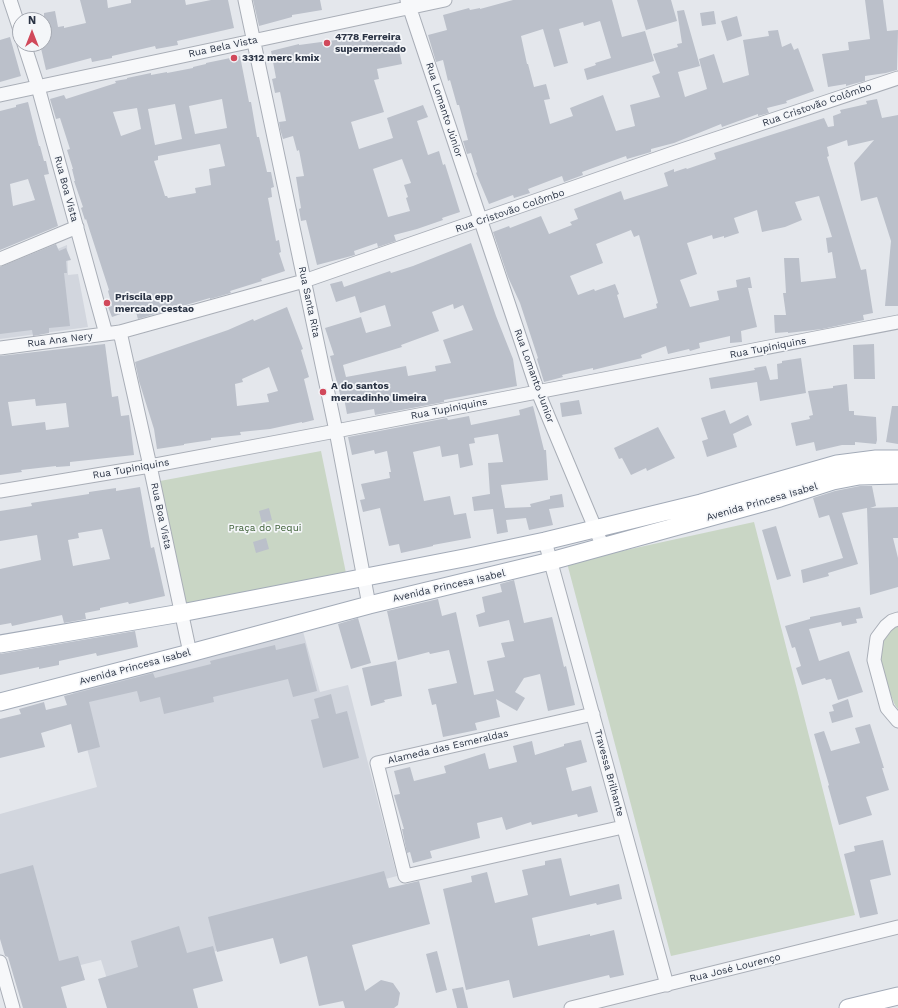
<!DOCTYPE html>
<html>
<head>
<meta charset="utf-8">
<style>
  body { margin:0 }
  #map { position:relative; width:898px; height:1008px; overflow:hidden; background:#e4e7ec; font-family:"Work Sans",sans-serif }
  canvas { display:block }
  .north { position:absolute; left:12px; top:12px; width:40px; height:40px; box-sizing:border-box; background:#f4f6f9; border:1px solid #a4a8b1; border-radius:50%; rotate:0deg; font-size:11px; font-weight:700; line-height:16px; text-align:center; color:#2b3445 }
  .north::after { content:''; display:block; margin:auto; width:14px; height:18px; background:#d1495b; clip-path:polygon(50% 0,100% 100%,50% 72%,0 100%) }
</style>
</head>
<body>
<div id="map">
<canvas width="898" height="1008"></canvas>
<div class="north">N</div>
</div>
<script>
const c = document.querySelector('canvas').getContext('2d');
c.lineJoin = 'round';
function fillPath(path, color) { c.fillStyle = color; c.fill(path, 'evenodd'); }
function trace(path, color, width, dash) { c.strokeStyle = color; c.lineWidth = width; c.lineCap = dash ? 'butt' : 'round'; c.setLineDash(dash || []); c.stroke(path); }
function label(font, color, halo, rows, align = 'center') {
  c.font = font + ' "Work Sans",sans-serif'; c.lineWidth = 3.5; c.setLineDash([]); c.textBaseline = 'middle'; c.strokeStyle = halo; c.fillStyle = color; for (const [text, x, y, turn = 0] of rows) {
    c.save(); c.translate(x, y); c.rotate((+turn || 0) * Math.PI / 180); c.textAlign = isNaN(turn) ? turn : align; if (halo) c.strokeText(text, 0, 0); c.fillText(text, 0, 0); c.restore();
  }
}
const built = new Path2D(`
  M67,245l1,30 10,-1 10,53 -88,12v-66z
  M302,628l18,64 28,-7 49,191 -181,47 7,26 -115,33 -7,-22 -77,19 -24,-92v-73l97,-27 -25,-97z`);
const green = new Path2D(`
  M321,451l26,127 -163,30 -24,-127z
  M754,522l101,393 -184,41 -104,-393z
  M898,626v83l-3,-4c-8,-22 -29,-69 3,-79z`);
const building = new Path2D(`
  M80,0h27l1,8 23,-5v-3h54l1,5 25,-5h17l6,28 -57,13 1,4 -22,4 -1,-3 -43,10v2l-20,4 -1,-4 -45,12 -6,-26h4v-31l11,-2 3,16 6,-1v2l22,-5z
  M253,0h67l2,10 -30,5v2l-33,9z
  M513,0h99l10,37 23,-6 9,30 -67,19 -3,-11 12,-4 -1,-2 16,-5 -11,-37 -16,5 -1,-4 -24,7 9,34 -14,4 -11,-38 -22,7 6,28h1l6,23 12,-3 4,15 -6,1 6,24 23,-8 -3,-8 33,-13 13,36 19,-5 -5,-21 30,-8 -8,-21 8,-3 -7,-19 25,-7 -1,-3 5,-1 -5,-32 7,-1 16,56 -22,6 7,25 22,-8 -8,-30 15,-5 9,29 26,-8 -6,-35 26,-4 -1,-5 10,-1 4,17 9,-4 3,7 4,-2 16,43 -28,10 1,2 -20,5 2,5 -11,3v-2l-36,13 -1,-3 -47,19 -23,6v3l-24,7 -1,-3 -14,5 -30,11 1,3 -19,7 -2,-6 -34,13 2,4 -16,5 -1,-3 -24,9 -13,-31 1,-1 -6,-19 -4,1 -4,-13 5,-1 -9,-35h-2l-7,-25 -2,1 -5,-21 -7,2 -8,-27 19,-5 -4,-15 26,-7 1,2 10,-2v1z
  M637,0h34l6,21 -31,9z
  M865,0h18l4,31 11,-1 -1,40 -11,3 -21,3v5l-12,3 -7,2v-2l-18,3 -6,-33 27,-4 -1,-8 22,-3z
  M714,11l2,13 -14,2 -2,-13z
  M737,16l5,20 -15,5 -6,-20z
  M351,34l2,6 17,-3 1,3 25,-5 6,29 -25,5 2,10 -5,1 10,32 -33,10 8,27 34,-11 -6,-20 36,-13 5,12 -11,4 11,34 11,-4 4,14 2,-1 15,48 -18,6 1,2 -26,9 -23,6 2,6 -18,6 -1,-4 -23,8 1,4 -38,10 -11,-45 -5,1 -2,-12 2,-1 -5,-31 8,-1 -5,-26 -2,1 -4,-15 -10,3 -3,-10 -1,-7 7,-1 -6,-29 -5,1 -3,-14 4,-1 -5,-27 28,-7v1l37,-5v-2zM402,159l9,24 -7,2 4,12 -2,1 4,13 -22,6 -15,-48z
  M10,37l11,39 -21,6v-42z
  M240,56l9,46h2l6,35h2l8,35h4l3,15 -3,1 1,9 -4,1 8,43 3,-1 2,12 -2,1 6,18 -24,8 1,2 -32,10 1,2 -21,6v-1l-72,21 -3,-10 -23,8 -4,-10 4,-1 -4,-15 1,-1 -23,-71 -1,1 -4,-12 2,-1 -9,-26h1l-3,-12h1l-6,-19 3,-1 -10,-31 -4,1 -6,-20 14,-4 2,4 50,-16 -1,-2 12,-2v-1l24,-5v2l16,-3v1l26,-5v-1l13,-3v-1zM222,99l5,29 -32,6 -6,-28zM175,104l7,35 -27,6 -7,-36zM137,108l4,21 -20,7 -8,-24zM220,144l5,22 -16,3 2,16 -16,3 1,5 -28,5 -1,-2h-2l-11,-35 4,-1v-4z
  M877,99l5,19 16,-3v191h-13l6,-65 -14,-44 -16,4 -7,-38 20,-23 -26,6 -1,-6 -20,7 2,9 -2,1 34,113 5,-1 7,44 -10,2 1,5 -42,9 -34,4v-1l-13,1 -1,-18h12l-3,-22h3l-2,-35h15l2,24 35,-4 -4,-26 -4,1 -2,-15 6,-1 -13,-41 -24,6 7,18 -17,7 -23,5 -5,-22 -23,8 5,15 -15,5v-2l-11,3 -1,-4 -25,8 10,31 -17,6 10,27 29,-7 -2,-9 20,-4 -1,-7 14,-3 2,11h-4l9,39 -16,4 1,11 -12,1v-7l-31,7 1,5 -10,3 -1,-2 -21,5 -2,-8 -25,9 1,3 -49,12v-2l-31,7 1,2 -19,5 -7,-23 1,-1 -18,-55 -12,-26 -15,-45 16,-6 1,2 31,-12 8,18 23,-9 -2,-3 8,-3 -4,-10 47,-18 3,9 44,-14 -4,-13 10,-4v3l12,-4 1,1 29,-10 -2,-6 110,-35 4,9 6,-1 -1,-10 8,-3 -1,-3 27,-6 -1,-3zM631,230l3,7 5,-2 19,68 -2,1 1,4 -33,10 -7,-23 2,-1 -4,-10 -20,7 -1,-2 -16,6 -8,-19 33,-13 -7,-19z
  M28,102l11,44h1l4,15h2l3,13 -5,1 14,51 -58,24v-139l16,-4v-2zM28,179l7,21 -22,6 -3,-22z
  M471,243l25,73 17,43 4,27 -73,14v2l-69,13 -1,-6 -27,5 -3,-16h-3l-11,-42 4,-1 -9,-27 36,-11 5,16 25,-7 -6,-21 -25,8 -5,-17 -19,6 -6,-18 12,-3 2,6 46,-16 1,2 22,-7zM453,304l1,5 9,-4 10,25 -30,10 8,23 -16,3 1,5 -28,5 -2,-10 -60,11 -3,-12 59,-18 -1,-2 38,-14 -7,-19z
  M56,244l3,7 7,-3 5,12 -5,1 1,12h-3l6,53 -21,2v5l-16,3 -1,-6 -32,4v-67z
  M287,307l16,42 -2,1 8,27 -5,2 10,41 -12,3v-1l-32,7 -30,3 1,3 -30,3v2l-27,4v1l-27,4 -3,-20 -15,-48 -4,-19 93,-32 25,-11 1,2zM269,367l9,24 -11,3 2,8 -32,4 -2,-22 8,-2 -1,-3z
  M105,344l7,53 6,-1 3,20 8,-1 5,40 -64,7v4l-14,1v-1l-35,4 1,2 -22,3v-119zM35,399l1,7 30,-3 3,24 -23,3 -1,-8 -33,4 -4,-24z
  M874,344l1,35h-21l-1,-34z
  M801,358l5,35 -46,8 -3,-19 -46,7 -2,-11 46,-8 -1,-2 12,-2 4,14 8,-1 -1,-15 5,-1v-2z
  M847,384l2,27h5v4l22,2 1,23 -1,4 -21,-2v3h-13l-26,6 -2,-9 -18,4 -5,-23 19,-4 -1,-3 4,-1 -5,-24 25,-3v-2z
  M579,400l3,14 -20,3 -2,-14z
  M533,406l11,44h2l2,30 -47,5 4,23 26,-1 -1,-3 20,-5v-3l12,-2 2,13 -15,2 4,16 -24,5 -3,-12 -20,2 2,12 -11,2 -4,-25 -19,2 -2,-14 18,-3 -2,-31 15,-1 -5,-28 -24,4 1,5 -6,1 4,21 -13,3 -2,-14 -16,3 -2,-11 -27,6 11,49 26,-5 4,19 12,-2 5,25 -38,7v1l-32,7 -2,-9 -10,2 -9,-38 -17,4 -3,-12 5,-1 -4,-15 29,-6 -1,-6h2l-4,-21 -12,3 -1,-4 -22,5 -4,-18 99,-19 1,2 21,-4 2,9 49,-10 -1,-5z
  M892,406h6v38l-12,-2z
  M725,410l5,14 18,-9 4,10 -19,9 4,13 -30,10 -5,-16 6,-2 -7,-21z
  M658,427l17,31 -28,13 -1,-3 -15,7 -9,-17 -3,1 -5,-11z
  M860,486h12l4,20 -6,2 28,-1v31h-5l5,20v29l-28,8 -3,-87 -25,5 16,51 -30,9 1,3 -26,7 -2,-13 42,-12 -14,-43 -10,3 -6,-20 22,-7z
  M140,487l11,61 3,-1 11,49 -36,8 -1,-2 -28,6v2l-15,3 1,6 -22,4 -2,-8 -50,11 -1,-3 -11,2v-56l41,-9 -4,-25 -37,6v-30l32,-5 -1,-3 58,-9v-2l27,-4v3zM102,529l8,30 -37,7 -5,-26 11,-2 -1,-5z
  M269,508l3,12 -10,3 -3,-12z
  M776,526l15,50 -14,4 -15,-50z
  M266,538l3,11 -13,4 -3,-11z
  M514,580l10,43 28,-6 12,50 2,-1 9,39 -27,6 -8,-37 -16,4 -9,14 10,6 -8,13 -21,-12 4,18 -25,6 2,7 -34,7 -7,-33 -4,1 -4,-16 29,-6 -8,-33 -19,4 -1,-2 -31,8 -11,-49 51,-12 4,17 14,-4 18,83 20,-4 -7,-30 18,-4 -4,-14 13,-2 -5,-21 -30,7 -3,-12 9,-3 -3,-15 20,-5 -2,-8z
  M860,607l3,11 -7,1 1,4 -15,3 -1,-4 -32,7 10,32 30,-10 14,41 -25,8 -7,-21 -5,1 -1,-2 -23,7 -6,-17 5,-2 -6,-19 -3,1 -7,-22 25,-7v-2z
  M358,618l13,45 -20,6 -13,-45z
  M135,631l3,16 -41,9 -1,-3 -37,8v4l-20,4v-2l-39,8v-21z
  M305,643l12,48 -24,6 -5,-18 -75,18 1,5 -50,12 -4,-17 -20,5 -3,-11 -48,11 11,45 -22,6 -7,-29 -30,9 4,14 -45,11v-39l21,-5 -2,-5 25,-7 2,8 21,-5 -3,-9 89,-23 2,5 56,-14 -1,-3 65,-16 1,5z
  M396,661l6,35 -18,4 1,2 -14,4 -9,-38z
  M331,694l5,20 11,-3 12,47 -36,10 -12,-48 8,-2 -5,-19z
  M848,699l5,18 -21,6 -3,-11 5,-1 -2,-6z
  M870,724l14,44h-2l7,22 -23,7 6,18 -33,10 -11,-39 1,-1 -15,-51 10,-3 7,20 29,-8 -5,-15z
  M581,740l6,22 -21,6 6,23 19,-5 7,26 -20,5 -1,-3 -45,11 -1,-3 -25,8 -4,-13 -25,6 3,15 -50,13 2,7 -19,5 -3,-11 -3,1 -5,-24h2l-10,-34 6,-1 -6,-23 16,-4 4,14 32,-8 -2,-7 41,-13 4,16 28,-7 -4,-16 19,-5 3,14 29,-9v-2z
  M883,840l8,35 -21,5 8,34 -18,4 -16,-64 11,-3 -1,-5z
  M561,858l9,38 49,-12 3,15 -25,6 -1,-2 -64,15 6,28 52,-12v2l24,-6 10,45 -14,3 -1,-3 -96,23 -4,-18 -43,10 -23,-101 29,-7 -1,-6 16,-4 8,31 33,-8 -6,-25 23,-5v-4z
  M33,865l26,96 19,-5 7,24 -24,7 6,21h-44l-15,-51 -3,-1 -5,-17v-65z
  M384,871l5,17 30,-7 11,43 -78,21 13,46 16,-11 12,3 7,10 -2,12 -4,3h-49l-2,-7 -24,5 -12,-50 -27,8 -7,-26 -56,14 -9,-35z
  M179,926l8,27 26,-7 10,35 -30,8 5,19h-91l-9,-29 40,-12 -7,-26z
  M437,951l10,39 -11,3 -10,-39z
  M463,987l5,21h-11l-5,-19z`);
const minor = new Path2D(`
  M10,0l10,30
  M245,0l91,431 33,174
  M407,0l131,392 65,155
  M24,44l14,43 68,247
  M0,95l445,-95
  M0,259l77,-32
  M120,332l30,134 40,187
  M0,348l120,-16 184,-51 369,-128 225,-75
  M0,491l150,-25 186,-35 562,-109
  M545,541l122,444
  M898,619l-6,2 -6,5 -9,12 -3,22 13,48 11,13
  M593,714l-216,49 28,113 218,-49
  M0,962l13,46
  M571,1008l327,-81`);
const major = new Path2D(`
  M0,644l181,-31 288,-56 76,-16 156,-38 136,-39 39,-5h22
  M0,702l190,-49 179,-48 182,-44 229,-63 53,-17 26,-5 39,-1
  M848,1008l50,-12`);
const markers = [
  [327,43,4,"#d1495b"],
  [234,58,4,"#d1495b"],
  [107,303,4,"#d1495b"],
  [323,392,4,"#d1495b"]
];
const poiNames = [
  ["4778 Ferreira",335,37],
  ["supermercado",335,49],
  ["3312 merc kmix",242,58],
  ["Priscila epp",115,297],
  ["mercado cestao",115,309],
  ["A do santos",331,386],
  ["mercadinho limeira",331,398]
];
const streetNames = [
  ["Rua Bela Vista",223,47,-12],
  ["Rua Cristovão Colômbo",817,105,-19],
  ["Rua Lomanto Júnior",444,110,72],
  ["Rua Boa Vista",66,189,75],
  ["Rua Cristovão Colômbo",510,211,-19],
  ["Rua Santa Rita",309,302,78],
  ["Rua Ana Nery",60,340,-7],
  ["Rua Tupiniquins",768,348,-11],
  ["Rua Lomanto Junior",534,376,70],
  ["Rua Tupiniquins",449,409,-11],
  ["Rua Tupiniquins",131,469,-10],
  ["Avenida Princesa Isabel",762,502,-16],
  ["Rua Boa Vista",161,516,78],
  ["Avenida Princesa Isabel",449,586,-13],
  ["Avenida Princesa Isabel",135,667,-15],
  ["Alameda das Esmeraldas",448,747,-13],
  ["Travessa Brilhante",609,773,75],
  ["Rua José Lourenço",735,968,-14]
];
const parkNames = [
  ["Praça do Pequi",265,528]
];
fillPath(built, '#d2d6de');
fillPath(green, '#c9d6c5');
fillPath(building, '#bbc0ca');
trace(minor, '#a9aeb7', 15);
trace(major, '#a3abb8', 19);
trace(minor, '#f7f8fa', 13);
trace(major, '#fff', 17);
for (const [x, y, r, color] of markers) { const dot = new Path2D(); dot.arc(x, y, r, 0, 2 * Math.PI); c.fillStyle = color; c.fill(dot); trace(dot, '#f4f6f9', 1.5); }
label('bold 10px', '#2b3445', '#f4f6f9', poiNames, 'left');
label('10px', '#2b3445', '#f4f6f9', streetNames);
label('10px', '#3f6138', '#f4f6f9', parkNames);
</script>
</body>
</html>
